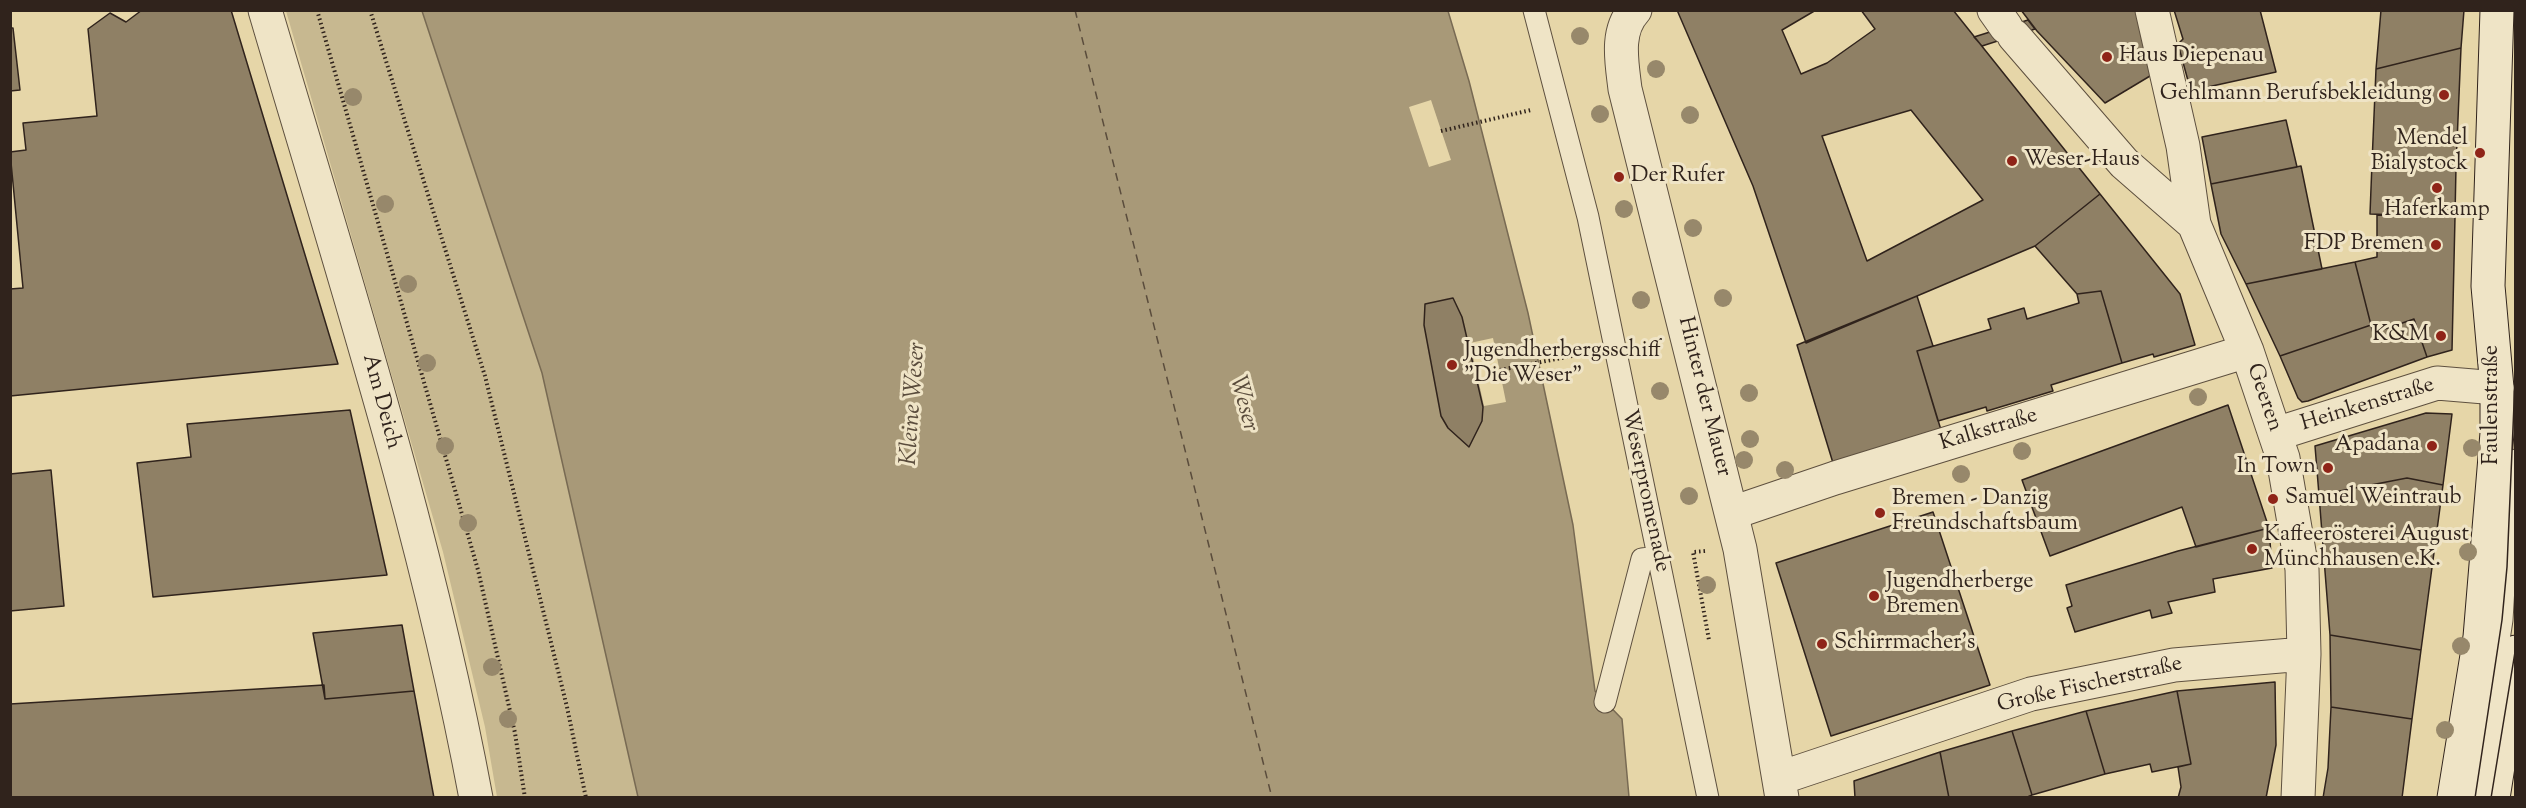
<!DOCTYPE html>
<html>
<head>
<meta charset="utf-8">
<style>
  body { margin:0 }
  #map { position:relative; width:2526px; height:808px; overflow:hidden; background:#e6d6a8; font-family:"Sorts Mill Goudy",serif }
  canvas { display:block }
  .frame { position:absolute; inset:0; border:12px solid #30231c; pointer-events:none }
</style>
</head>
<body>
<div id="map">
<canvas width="2526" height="808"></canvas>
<div class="frame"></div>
</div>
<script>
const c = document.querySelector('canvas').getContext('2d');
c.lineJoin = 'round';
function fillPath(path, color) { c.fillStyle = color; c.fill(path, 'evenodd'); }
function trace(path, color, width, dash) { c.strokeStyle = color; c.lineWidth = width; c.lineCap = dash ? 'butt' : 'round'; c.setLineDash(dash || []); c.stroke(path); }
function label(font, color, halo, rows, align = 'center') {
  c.font = font + ' "Sorts Mill Goudy",serif'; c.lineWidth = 6; c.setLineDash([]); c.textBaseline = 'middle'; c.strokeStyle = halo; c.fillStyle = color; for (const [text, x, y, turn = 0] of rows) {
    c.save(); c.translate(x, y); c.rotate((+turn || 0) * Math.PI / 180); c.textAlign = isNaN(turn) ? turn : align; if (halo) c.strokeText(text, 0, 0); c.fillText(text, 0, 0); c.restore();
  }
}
const green = new Path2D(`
  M286,11h136l120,362 96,424h-141l-12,-70 -42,-175z`);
const water = new Path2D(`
  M422,11h1026l21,70 59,232 45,212 22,166 27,28 7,78h-991l-96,-424z`);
const pier = new Path2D(`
  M1431,100l20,60 -22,7 -20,-60z
  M1493,338l13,64 -22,4 -14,-63z`);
const ferry = new Path2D(`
  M1075,10l197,788`);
const building = new Path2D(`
  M142,10h89l107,354 -328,32v-107l13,-1 -13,-136 16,-2 -3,-27 74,-7 -9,-87 22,-16 16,9z
  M1677,10h139l-34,20 19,44 26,-11 48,-34 -14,-19h92l147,184 -65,52 -229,97 -53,-157zM1911,110l72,90 -116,61 -45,-125z
  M2021,10h118l16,63 -50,30 -68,-72z
  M2174,10h86l16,62 -82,18v-3l-4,1 -12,-44 5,-5z
  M2381,10h83l-3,38 -85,21z
  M2028,20l7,9 -53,17 -8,-9z
  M10,28h3l7,62 -10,1z
  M2461,48l-5,118 -84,-3 4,-94z
  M2286,120l11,47 -86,17 -9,-47z
  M2372,163l84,3 -1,51 -85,-3z
  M2301,166l21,103 -76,15 -25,-50 -10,-50z
  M2100,194l80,100 15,51 -41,12 -1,-3 -31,9 -21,-72 -24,3 -42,-48z
  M2377,215l78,2 -3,133 -25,7 -13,-38 -41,14 -18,-71 22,-5z
  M2355,262l16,63 -91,31 -34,-72z
  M2101,291l21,72 -71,22 2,6 -66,20 -1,-4 -48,14 -21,-70 74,-22 -3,-10 36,-11 3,11 52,-16 -2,-9z
  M1917,296l16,50 -16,5 24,79 -108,33 -36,-118z
  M1453,298l9,19 21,90 -1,14 -13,26 -21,-19 -7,-12 -17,-91 1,-21z
  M2414,319l13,38 -119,44 -6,1 -4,-4 -18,-42 91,-31 2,8z
  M2228,405l41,123 -73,19 -14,-40 -132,49 -28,-76z
  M350,410l37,165 -234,22 -16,-134 54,-6 -4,-33z
  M2426,413l26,1 -9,71 -36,-7 -88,17 -4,-49z
  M51,470l13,136 -54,5v-137z
  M2407,478l36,7 -22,165 -91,-15 -11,-140z
  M1933,512l57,173 -159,51 -55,-173z
  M2269,528l3,40 -59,11 2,13 -47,10 4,11 -20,5 -2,-8 -75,22 -8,-24 5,-2 -6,-21 112,-34z
  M402,625l12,66 -89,8 -12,-66z
  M2330,635l91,15 -9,69 -81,-12z
  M2275,682l1,63 -10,53h-88l3,-11 -3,-20 13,-3 -14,-73z
  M324,685l1,14 89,-8 20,107h-424v-94z
  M2177,691l14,73 -39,8 -2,-8 -45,10 -19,-63z
  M2331,707l81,12 -10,79h-79l5,-30z
  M2086,711l19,63 -73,21 -20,-64z
  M2012,731l20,64 -7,3h-76l-9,-46z
  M1940,752l9,46h-94l-1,-17z`);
const path = new Path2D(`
  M317,10l161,560 37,163 10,65
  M370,10l115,366 82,331 19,91
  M1441,131l90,-21
  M1500,370l87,-17
  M1476,374h1
  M1705,551l-12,1 16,88`);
const service = new Path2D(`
  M1534,10l54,207 120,581
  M1605,702l37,-143 16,-2
  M2475,798l27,-178 9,-149 5,-11`);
const minor = new Path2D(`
  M265,10c77,261 161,520 211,788
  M1635,10c-20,21 -13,53 -10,79l115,460 42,249
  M1994,10l12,17
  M2152,10l31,136 11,78 53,127 36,107 19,111 2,85 -6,144
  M2014,36l110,127 70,61
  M2276,434l161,-51 60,5
  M1732,513l103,-35 412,-127
  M1780,778l251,-84 143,-29 130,-11`);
const secondary = new Path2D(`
  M2454,798l26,-161 17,-204v-45l-9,-102 9,-276
  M2493,798l23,-146`);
const tram = new Path2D(`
  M2475,798l27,-178 5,-53 9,-209
  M2491,798l25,-152`);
const trees = [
  [1580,36],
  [1656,69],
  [353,97],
  [1600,114],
  [1690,115],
  [385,204],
  [1624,209],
  [1693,228],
  [408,284],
  [1723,298],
  [1641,300],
  [427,363],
  [1660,391],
  [1749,393],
  [2198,397],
  [1750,439],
  [445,446],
  [2472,448],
  [2022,451],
  [1744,460],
  [1785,470],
  [1961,474],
  [1689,496],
  [468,523],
  [2468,552],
  [1707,585],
  [2461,646],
  [492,667],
  [508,719],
  [2445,730]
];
const markers = [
  [2107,57,6,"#8f2418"],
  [2444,95,6,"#8f2418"],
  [2480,153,6,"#8f2418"],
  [2012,161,6,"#8f2418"],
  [1619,177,6,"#8f2418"],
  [2437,188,6,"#8f2418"],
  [2436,245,6,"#8f2418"],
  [2441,336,6,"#8f2418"],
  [1452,365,6,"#8f2418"],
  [2432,446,6,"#8f2418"],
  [2328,468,6,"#8f2418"],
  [2273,499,6,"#8f2418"],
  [1880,513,6,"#8f2418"],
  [2252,549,6,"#8f2418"],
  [1874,596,6,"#8f2418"],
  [1822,644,6,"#8f2418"]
];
const poiNames = [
  ["Haus Diepenau",2119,57],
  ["Gehlmann Berufsbekleidung",2432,95,"right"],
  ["Mendel",2468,140,"right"],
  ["Bialystock",2468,165,"right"],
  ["Weser-Haus",2024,161],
  ["Der Rufer",1631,177],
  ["Haferkamp",2437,211,"center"],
  ["FDP Bremen",2424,245,"right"],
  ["K&M",2429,336,"right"],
  ["Jugendherbergsschiff",1464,352],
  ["\"Die Weser\"",1464,377],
  ["Apadana",2420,446,"right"],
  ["In Town",2316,468,"right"],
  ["Samuel Weintraub",2285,499],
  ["Bremen - Danzig",1892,500],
  ["Freundschaftsbaum",1892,525],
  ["Kaffeerösterei August",2264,536],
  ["Münchhausen e.K.",2264,561],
  ["Jugendherberge",1886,583],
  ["Bremen",1886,608],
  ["Schirrmacher's",1834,644]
];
const streetNames = [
  ["Hinter der Mauer",1703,397,76],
  ["Geeren",2263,398,71],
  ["Am Deich",380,402,75],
  ["Faulenstraße",2493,405,-90],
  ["Heinkenstraße",2368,406,-17],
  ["Kalkstraße",1989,431,-17],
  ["Weserpromenade",1644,491,78],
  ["Große Fischerstraße",2090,686,-13]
];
const waterNames = [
  ["Kleine Weser",915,404,-86],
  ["Weser",1242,404,75]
];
fillPath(green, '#c7b890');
fillPath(water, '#a89978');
trace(water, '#786a53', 1.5);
fillPath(pier, '#e6d6a8');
trace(ferry, '#5a4c3c', 1.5, [8, 6]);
fillPath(building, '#8f8065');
trace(building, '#30231c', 1.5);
trace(service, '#5e503f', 23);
trace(minor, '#5e503f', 35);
trace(secondary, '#30231c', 35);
trace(path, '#30231c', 4, [1.5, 3]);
trace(service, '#efe4c6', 21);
trace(minor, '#efe4c6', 33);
trace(secondary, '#efe4c6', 33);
trace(tram, '#30231c', 1.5);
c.fillStyle = '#97886b';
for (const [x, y] of trees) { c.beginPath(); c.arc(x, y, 9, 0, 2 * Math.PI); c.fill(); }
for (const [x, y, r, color] of markers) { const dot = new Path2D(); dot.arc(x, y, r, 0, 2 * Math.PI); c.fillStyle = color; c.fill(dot); trace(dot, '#efe4c6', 2); }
label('22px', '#30231c', '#efe4c6', poiNames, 'left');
label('22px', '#30231c', '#efe4c6', streetNames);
label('italic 24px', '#5a4c3c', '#efe4c6', waterNames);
</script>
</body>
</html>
